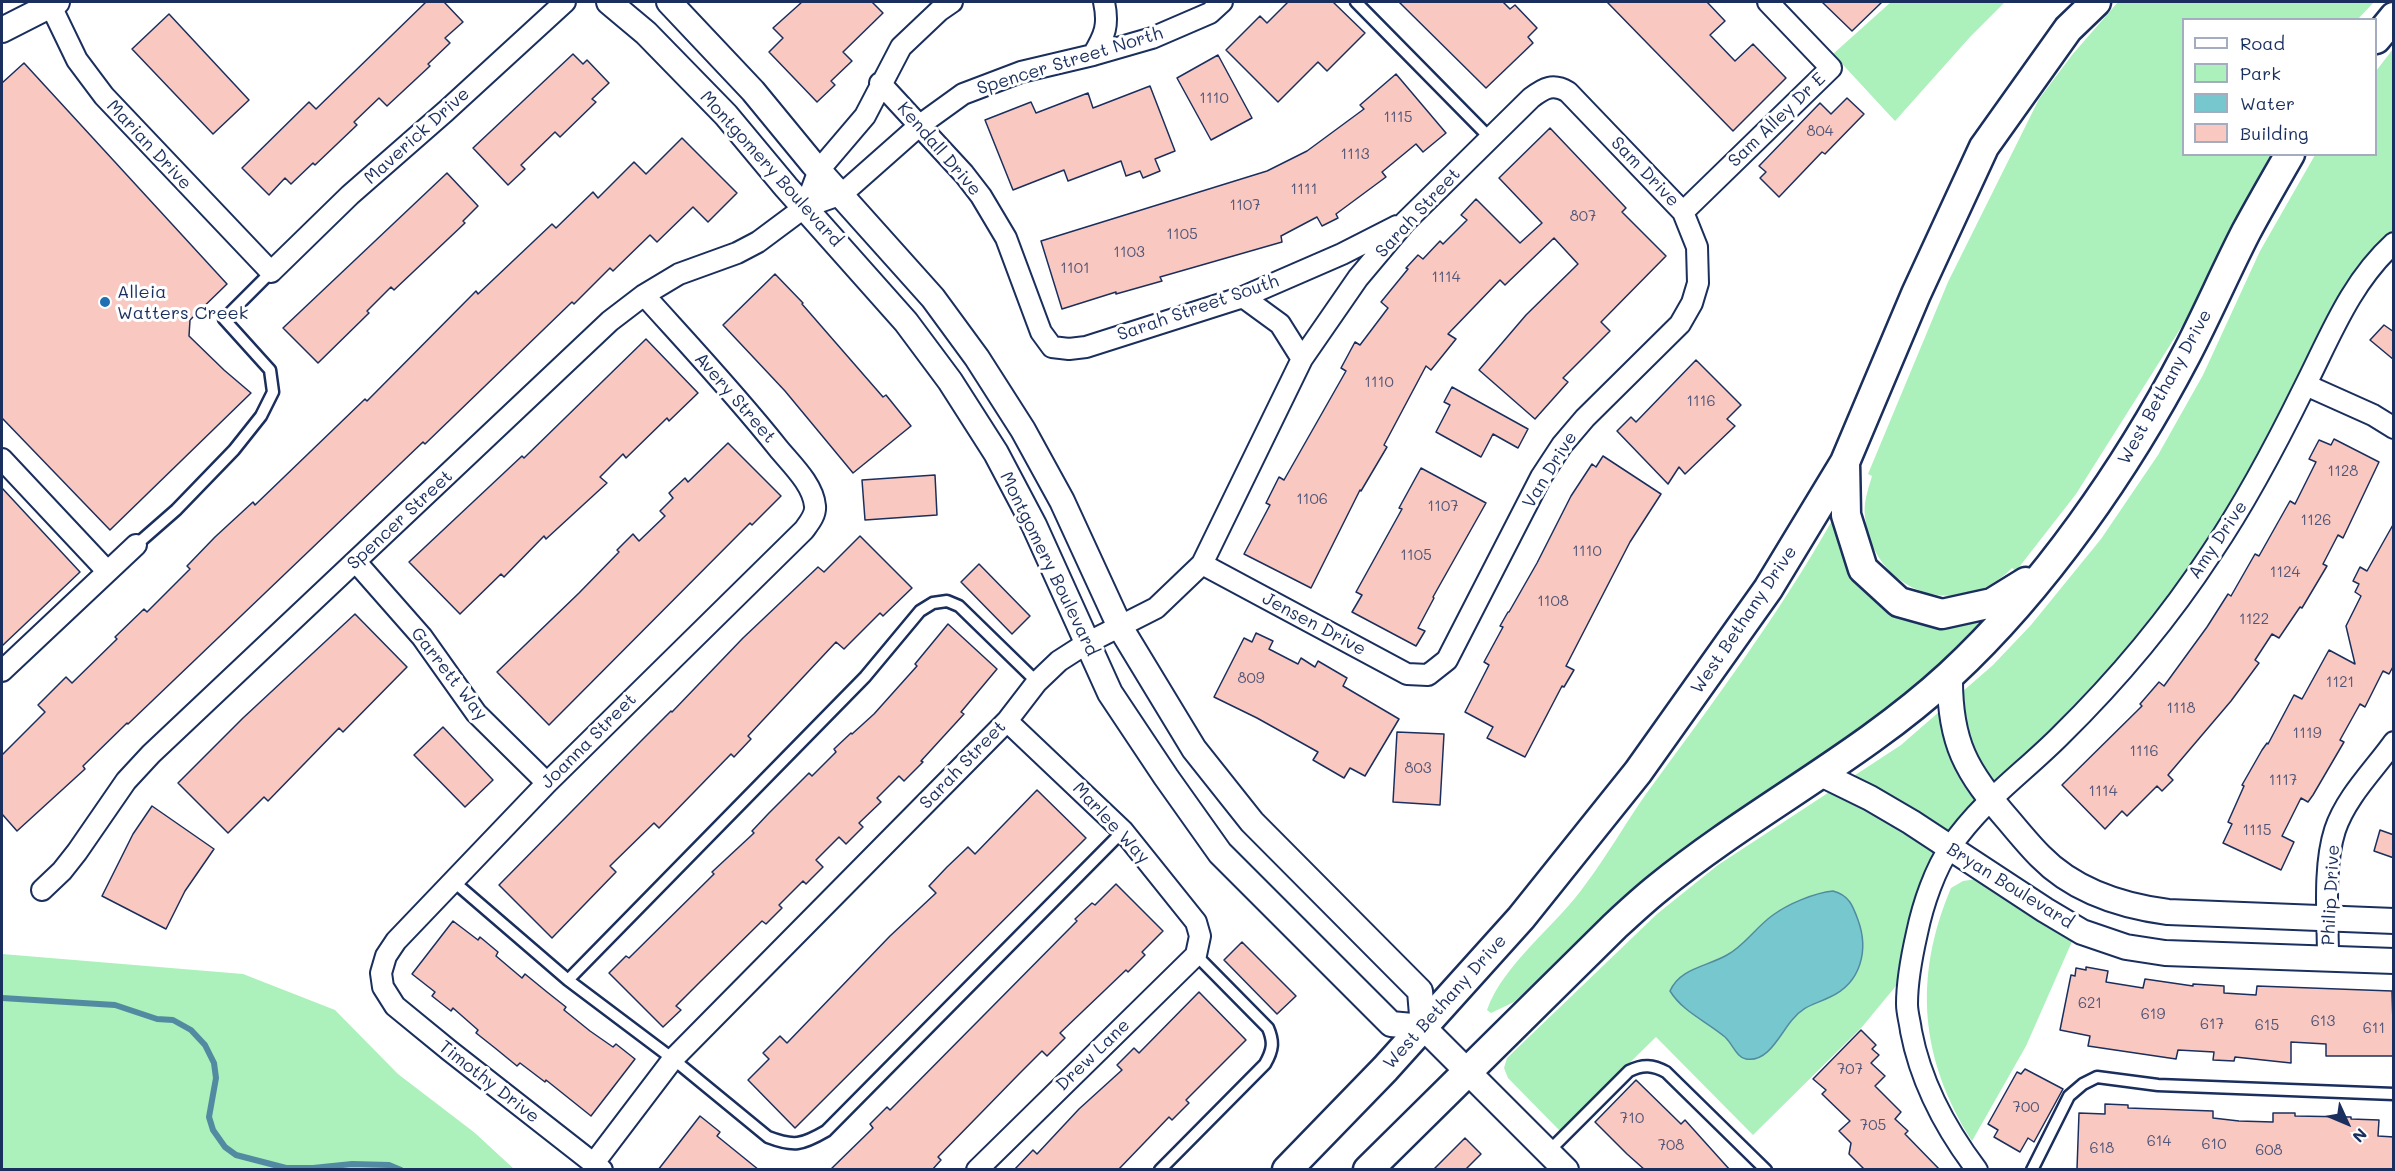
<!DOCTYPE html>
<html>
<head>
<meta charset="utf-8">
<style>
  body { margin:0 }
  #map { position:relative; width:2395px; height:1171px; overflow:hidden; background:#fff; font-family:Mali,sans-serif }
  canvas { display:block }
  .frame { position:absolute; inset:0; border:3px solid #1b2f5e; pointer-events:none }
  .legend { position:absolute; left:2182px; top:18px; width:195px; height:138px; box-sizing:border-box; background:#fff; border:2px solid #a4acbf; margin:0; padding:8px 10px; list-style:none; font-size:18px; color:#1b2f5e }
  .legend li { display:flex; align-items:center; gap:12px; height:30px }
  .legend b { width:30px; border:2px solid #a4acbf }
  .north { position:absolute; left:2317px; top:1093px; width:60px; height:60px; -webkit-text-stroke:4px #fff; paint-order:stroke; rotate:134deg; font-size:16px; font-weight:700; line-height:24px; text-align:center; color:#1b2f5e }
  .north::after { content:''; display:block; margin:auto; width:21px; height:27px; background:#1b2f5e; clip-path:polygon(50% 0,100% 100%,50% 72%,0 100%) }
</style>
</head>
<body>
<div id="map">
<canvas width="2395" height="1171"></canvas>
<div class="frame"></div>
<ul class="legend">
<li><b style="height:8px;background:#fff"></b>Road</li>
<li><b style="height:16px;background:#acf0bb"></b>Park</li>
<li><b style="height:16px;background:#77c8ce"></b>Water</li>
<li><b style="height:16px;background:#f8c8c1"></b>Building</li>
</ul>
<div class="north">N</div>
</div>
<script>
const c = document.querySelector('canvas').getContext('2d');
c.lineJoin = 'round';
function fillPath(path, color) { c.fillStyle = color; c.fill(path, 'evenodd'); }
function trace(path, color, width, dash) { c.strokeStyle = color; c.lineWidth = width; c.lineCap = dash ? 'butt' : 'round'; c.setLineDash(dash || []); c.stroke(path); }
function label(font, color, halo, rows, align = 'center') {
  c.font = font + ' Mali,sans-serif'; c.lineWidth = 6; c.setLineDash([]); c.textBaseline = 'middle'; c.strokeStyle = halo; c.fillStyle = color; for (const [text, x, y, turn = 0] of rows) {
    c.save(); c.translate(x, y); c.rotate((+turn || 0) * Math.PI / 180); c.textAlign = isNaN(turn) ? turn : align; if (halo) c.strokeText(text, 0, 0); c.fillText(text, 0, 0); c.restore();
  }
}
const green = new Path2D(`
  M1891,2h114l-35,35 -75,84 -62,-67z
  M2118,2h256l-16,17 -174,1v134l86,1 -28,52 -53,108 -113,179 -60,77 -4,-3c-53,54 -139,25 -147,-51 -2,-14 3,-27 7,-41l-4,-2 80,-192 91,-183 33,-44z
  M2393,49v186l-146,251 -84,125 -78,92 -75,69 -77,81 -21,52 -12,76 -38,46 -109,108 -97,-98 -96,94 -52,-53 -4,-10 3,-10 150,-144 61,-49 183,-120 92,-80 38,-40 70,-86 57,-84 45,-80 57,-124 55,-96 61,-1v-83z
  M1833,519l22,56 127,45 -2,6 -59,55 -59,47 -160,107 -53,41 -135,126 -23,11 -4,-3c16,-46 70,-85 98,-125 22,-29 40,-61 61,-91 66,-90 132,-178 187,-275z
  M1977,879l97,58 -48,109 -54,95c-52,-82 -59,-163 -21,-253l12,-7z
  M2,954l241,20 92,36 63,64 77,59 39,36h-512z`);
const water = new Path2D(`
  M1833,891c16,4 20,15 25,29 11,30 3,63 -28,77 -16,8 -26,8 -38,23 -12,14 -24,43 -46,39 -9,-1 -14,-16 -21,-22 -19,-16 -42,-25 -55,-46 10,-23 36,-24 57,-36 17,-9 29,-28 46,-40 15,-11 41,-22 60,-24z`);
const stream = new Path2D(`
  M2,998l113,7 42,14 16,1 18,10 14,15 9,18 2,15 -7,39 4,13 12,17 11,8 50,13h27l39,-4 37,1 12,5`);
const building = new Path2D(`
  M426,2h18l19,20 -18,16 5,5 -22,21 2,2 -43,40 -8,-8 -25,24 3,3 -42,40 -2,-2 -22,21 -6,-6 -16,17 -27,-27 67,-66 7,7z
  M802,2h70l11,11 -40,39 9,9 -21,20 4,4 -18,17 -48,-50 14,-14 -10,-10z
  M1288,2h45l32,31 -38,38 -9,-9 -40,40 -52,-52 34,-34 7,7z
  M1399,2h104l7,7 5,-4 22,23 -9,9 5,6 -47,45z
  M1607,2h100l18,19 -15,14 25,26 18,-17 33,34 -53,53z
  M1822,2h60l-30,29z
  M169,14l80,86 -36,34 -81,-85z
  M573,54l10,10 4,-4 22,23 -17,16 4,3 -36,35 -5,-5 -34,33 4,4 -17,16 -35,-37z
  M1218,55l34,63 -41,22 -34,-62z
  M24,63l203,221 -37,36 -1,16 35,34 27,23 -141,137 -108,-112v-335z
  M1396,74l50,59 -23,19 -7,-8 -34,28 4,5 -50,37 2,4 -16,8 -5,-9 -36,19 1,6 -122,35 2,4 -46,13v-2l-54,17 -21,-68 226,-70 40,-20 57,-42 -4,-4z
  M1150,86l25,65 -20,8 5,12 -17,7 -3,-7 -14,5 -5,-15 -53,20 -4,-11 -51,20 -28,-70 46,-18 5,11 52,-20 5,15z
  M1847,98l17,16 -39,40 -3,-2 -43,45 -19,-19 6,-6 -7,-6 61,-63 11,11z
  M1550,128l76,80 -4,4 44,44 -65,66 9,9 -47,47 5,4 -33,37 -56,-49 47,-55 52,-51 -24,-26 -49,47 -5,-5 -52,54 8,5 -25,31 -5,-4 -42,79 3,2 -26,44 -1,-1 -49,98 -67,-34 26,-49 -4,-2 13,-26 5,3 62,-109 -5,-3 14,-26 5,3 28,-37 -7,-6 27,-33 -2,-1 12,-13 5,4 17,-18 3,3 24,-24 -6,-5 15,-16 44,44 22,-20 -43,-45z
  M682,138l55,55 -29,29 -15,-15 -36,35 -7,-7 -37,36 -3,-3 -36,36 -2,-2 -147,142 -2,-2 -295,282 -1,-1 -44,43 2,3 -68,62 -15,-17v-59l43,-43 -7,-7 28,-28 6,6 45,-44 -2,-2 29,-28 3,3 43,-43 -3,-3 28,-29 38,-35 2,3 110,-106 2,2 109,-110 2,3 74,-70 4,4 37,-36 5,6 36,-36 12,12z
  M447,173l31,33 -15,15 2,2 -71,67 -3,-3 -24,24 2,2 -51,50 -35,-35z
  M775,274l28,29 -1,1 81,93 3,-2 25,31 -58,47 -68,-82 -62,-66z
  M2384,325l10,7v28l-24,-20z
  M646,339l52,54 -29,28 -2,-3 -41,40 -3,-4 -23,23 7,6 -61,56 -2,-3 -40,41 -3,-3 -41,40 -51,-52 113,-106 2,2z
  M1696,360l45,45 -14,14 8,7 -50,48 -6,-7 -11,17 -51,-53 14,-14 5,5z
  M1452,387l76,42 -10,19 -25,-14 -12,23 -45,-25 14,-27 -6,-3z
  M2334,439l45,23 -36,76 -5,-3 -15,29 4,2 -25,42 -2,-1 -21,31 -7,-4 -17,26 4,3 -28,38 -63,74 5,5 -11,11 -5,-5 -30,30 -5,-5 -17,18 -43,-44 80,-79 -2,-2 19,-22 5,4 43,-59 21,-33 3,2 24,-42 4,2 31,-55 5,3 21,-42 -7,-3 10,-19 12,5z
  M728,443l53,53 -29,29 -2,-2 -201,202 -52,-53 82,-79 40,-41 -2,-2 16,-16 6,7 26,-25 -5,-5 13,-13 -4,-5 16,-15 3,4z
  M1603,456l58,38 -31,48 -64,124 8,4 -10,17 -2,-1 -37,71 -38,-19 6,-11 -28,-15 24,-47 -5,-3 19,-35 -3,-1 8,-14h1l28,-49 34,-67 21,-32 4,3z
  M1421,468l65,35 -53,94 1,1 -16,30 7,3 -9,15 -64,-34 10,-17 -6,-3 46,-83 -3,-1z
  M935,475l2,40 -72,5 -3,-40z
  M2,488l78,84 -78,74z
  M2394,523v142l-5,9 -6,-3 -18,36 -5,-3 -20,36 4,2 -31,53 -5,7 -7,-4 -19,38 12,6 -13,28 -58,-27 9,-19 -4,-2 16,-36 -2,-1 20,-35 5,-7 1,1 26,-49 8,4 27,-49 26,14 -9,-38 15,-30 -6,-4 4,-8 -6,-3 7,-14 7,4z
  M860,536l52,52 -29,28 -3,-3 -36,36 -8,-7 -88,94 3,3 -17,18 -3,-3 -72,74 -5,-5 -44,43 6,6 -64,66 -53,-53 144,-146 28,-28 1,1 71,-74 75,-71 6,5z
  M979,564l51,52 -18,18 -51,-52z
  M355,614l52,53 -64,65 -4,-4 -71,73 -4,-4 -36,36 -50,-50 65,-65z
  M948,624l49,45 -36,43 3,2 -43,47 2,1 -19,19 -5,-5 -22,22 4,4 -22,21 4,4 -17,17 -7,-7 -23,23 7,7 -17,17 -3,-3 -24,24 3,3 -16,16 -4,-3 -62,61 -24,24 5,4 -18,17 -54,-54 17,-17 3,2 85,-84 -2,-2 42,-39 -2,-2 17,-18 40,-40 3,3 24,-24 -2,-3 17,-16 1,1 22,-20 43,-48 -2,-2z
  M1256,633l17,8 -4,8 29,15 3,-6 14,9 3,-6 29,17 -4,8 56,33 -34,57 -15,-8 -6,10 -31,-18 5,-8 -61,-34 -43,-21 30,-59 8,4z
  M443,727l50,53 -28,27 -51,-52z
  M1397,732l47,2 -4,71 -47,-3z
  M1037,790l49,48 -291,290 -47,-48 21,-21 -6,-6 17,-17 7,7 103,-107 46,-43 -7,-7 18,-19 21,-20 7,7z
  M152,806l62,43 -29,42 -19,38 -64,-33 31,-62z
  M2380,830l14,5v23l-20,-7z
  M1116,884l47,47 -21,21 3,3 -17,17 -2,-2 -66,63 5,5 -18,18 -5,-5 -23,23 -81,83 3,3 -9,10h-102l43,-42 -3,-4 17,-17 3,3 187,-189 -2,-2 17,-16 3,2z
  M453,921l25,19 2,-3 18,15 -2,4 26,22 3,-4 22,18 19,15 -2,3 26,21 23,16 3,-3 19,15 -44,57 -45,-36 -1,2 -25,-19 -3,3 -22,-18 -19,-15 2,-3 -25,-22 -2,3 -19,-15 3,-4 -23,-18z
  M1242,942l54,54 -19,18 -53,-54z
  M2086,967l22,4 -2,11 37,6 2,-9 48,7v-2l31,2v7l32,2 1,-9 135,5 2,65h-68v-12l-35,-2v21l-56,-6 -1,4 -21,-1 1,-8 -36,-2 -2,9 -88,-13 2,-10 -30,-6 11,-55 4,1 1,-8 10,2z
  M1199,992l47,48 -60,60 3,3 -17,17 -3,-3 -51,53h-104l19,-20 4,4 42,-45 43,-39 -5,-5 17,-17 5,5z
  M1861,1030l15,15 -4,4 7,6 -8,8 14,13 -10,10 26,26 -6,7 13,12 -3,3 35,36h-75l-16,-16 2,-11 -12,-12 11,-10 -28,-27 4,-4 -13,-11z
  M2025,1069l38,20 -29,53 -6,-4 -8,14 -26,-15 4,-7 -10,-6 29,-52 4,2z
  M1636,1080l45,44 4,-4 45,50h-85l-18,-16 -32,-32z
  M2105,1104l23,1v3l85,3v7l26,3 34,1v-9h22v3l56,1v2l28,1 -1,16 16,1v33l-317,-1 2,-56 26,1z
  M700,1116l20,16 -3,4 42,34h-101z
  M1465,1138l16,16 -16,16h-32z`);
const service = new Path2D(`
  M1356,2l134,136
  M136,545l40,-35 58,-60 27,-34 12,-24 -3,-22 -46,-51 47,-47
  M453,881l115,99 105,79 95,78c26,10 34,8 58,-6l297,-300
  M568,980l297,-303 55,-66 13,-8 14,-2 12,5 78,76
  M1548,1152l81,-81c14,-7 24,-6 37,1l100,98
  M1160,1170l105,-106c8,-14 9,-22 3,-36l-72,-73
  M2032,1170l37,-74 14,-12 14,-7 61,8 236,9`);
const minor = new Path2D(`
  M49,2l28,58 27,36 167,176 79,-77 96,-84 119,-109
  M1093,55c12,-20 16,-30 11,-53
  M880,83l84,91 17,22 25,42 35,94 11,15 17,2 17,-2 157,-50 99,-43 55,-28
  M805,207l14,-37 46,-54 36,-69 38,-36 13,-9
  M1683,212l148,-144 -63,-66
  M1243,297l37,27 22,35
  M2306,385l67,30 21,13
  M2,459l105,112
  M356,562l66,75 54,76 71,70
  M2,671l134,-126
  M42,890l20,-19 15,-19 49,-71 25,-27 459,-433 34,-26 35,-21 58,-21 21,-11 47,-35 37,-13 78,-69 43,-31 58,-22 72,-17 59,-17 58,-25 12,-11
  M2328,958c0,-39 -5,-91 7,-128 11,-33 39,-60 59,-88
  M594,1163l79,-104 334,-338 30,-39 22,-21 28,-18 69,-35 46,-44 100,-205 56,-81 47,-56 126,-124c13,-10 22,-15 37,-6l115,120 14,35 1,36 -6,20 -12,21 -95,94 -23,27 -21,32 -94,183 -19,15 -21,-1 -205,-110
  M602,1170l-152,-119 -55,-45 -12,-19 -2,-14 5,-17 10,-15 151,-158 257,-253c5,-7 12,-15 11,-24 -2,-22 -24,-42 -37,-58 -42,-53 -89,-103 -134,-153
  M977,1170l219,-215 4,-19 -4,-14 -73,-91 -116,-110
  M1977,1170c-32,-42 -56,-87 -66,-139 -1,-9 -4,-18 -4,-27 0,-24 5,-49 10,-71 6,-29 18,-64 34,-87 32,-46 71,-72 109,-110 56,-55 109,-118 152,-184 35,-52 64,-107 92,-164 26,-51 46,-105 90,-145`);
const tertiary = new Path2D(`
  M609,2l37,31 80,82 60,72 120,135 44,59 46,72 38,72 76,168 56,84 54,76 171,171 32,3
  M669,2l84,89 60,73 120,134 44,60 46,72 39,71 58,126 74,122 58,73 168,169 3,36 143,143
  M2,30l55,-28
  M1950,675c-1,67 16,97 60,147 10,12 20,24 30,34 34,35 82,50 128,56l226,9
  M1821,774l49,24 41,24 134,88 37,22 44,15 39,6 229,8`);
const secondary = new Path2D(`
  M2376,39l18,-22
  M1845,462l1,53 17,54 36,33 43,12 50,-11 34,-21
  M1287,1170l98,-101 136,-151 117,-146 130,-183 77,-127 71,-168 68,-147 84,-118 28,-27
  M1368,1170l247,-244c14,-13 28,-26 43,-38 93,-76 203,-131 292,-213 94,-87 177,-207 236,-320 21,-40 39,-82 60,-123 14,-26 29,-52 44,-78`);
const markers = [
  [105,302,6,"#1f6fb2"]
];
const numberNames = [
  ["1110",1214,98],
  ["1115",1398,117],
  ["804",1820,131],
  ["1113",1355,154],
  ["1111",1304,189],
  ["1107",1245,205],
  ["807",1583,216],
  ["1105",1182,234],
  ["1103",1129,252],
  ["1101",1075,268],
  ["1114",1446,277],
  ["1110",1379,382],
  ["1116",1701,401],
  ["1128",2343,471],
  ["1106",1312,499],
  ["1107",1443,506],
  ["1126",2316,520],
  ["1110",1587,551],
  ["1105",1416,555],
  ["1124",2285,572],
  ["1108",1553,601],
  ["1122",2254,619],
  ["809",1251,678],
  ["1121",2340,682],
  ["1118",2181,708],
  ["1119",2307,733],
  ["1116",2144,751],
  ["803",1418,768],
  ["1117",2283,780],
  ["1114",2103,791],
  ["1115",2257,830],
  ["621",2090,1003],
  ["619",2153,1014],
  ["613",2323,1021],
  ["617",2212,1024],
  ["615",2267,1025],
  ["611",2374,1028],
  ["707",1850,1069],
  ["700",2026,1107],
  ["710",1632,1118],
  ["705",1873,1125],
  ["614",2159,1141],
  ["610",2214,1144],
  ["708",1671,1145],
  ["618",2102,1148],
  ["608",2269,1150]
];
const streetNames = [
  ["Spencer Street North",1070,61,-17],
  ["Sam Alley Dr E",1777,120,-44],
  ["Maverick Drive",417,136,-42],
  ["Marian Drive",149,145,47],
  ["Kendall Drive",939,149,49],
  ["Montgomery Boulevard",771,169,48],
  ["Sam Drive",1645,172,46],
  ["Sarah Street",1418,213,-47],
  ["Sarah Street South",1198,308,-19],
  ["West Bethany Drive",2165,387,-61],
  ["Avery Street",735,398,49],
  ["Van Drive",1550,470,-58],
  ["Spencer Street",400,520,-43],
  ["Amy Drive",2218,540,-56],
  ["Montgomery Boulevard",1049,564,64],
  ["West Bethany Drive",1744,620,-56],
  ["Jensen Drive",1314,624,28],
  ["Garrett Way",449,674,52],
  ["Joanna Street",589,741,-45],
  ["Sarah Street",963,765,-46],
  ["Marlee Way",1111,823,47],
  ["Bryan Boulevard",2010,886,32],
  ["Philip Drive",2331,895,-87],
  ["West Bethany Drive",1445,1002,-48],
  ["Drew Lane",1093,1055,-44],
  ["Timothy Drive",489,1082,38]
];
const poiNames = [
  ["Alleia",117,292],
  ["Watters Creek",117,313]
];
fillPath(green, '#acf0bb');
fillPath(water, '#77c8ce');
trace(water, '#528ba1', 1.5);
trace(stream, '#528ba1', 6);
fillPath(building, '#f8c8c1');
trace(building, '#1b2f5e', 1.5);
trace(service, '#1b2f5e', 15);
trace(minor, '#1b2f5e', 24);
trace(tertiary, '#1b2f5e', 28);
trace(secondary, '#1b2f5e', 33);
trace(service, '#fff', 10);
trace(minor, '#fff', 20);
trace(tertiary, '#fff', 24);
trace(secondary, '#fff', 28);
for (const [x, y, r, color] of markers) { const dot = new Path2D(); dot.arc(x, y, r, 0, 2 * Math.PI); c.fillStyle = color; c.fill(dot); trace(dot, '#fff', 2); }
label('15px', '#525577', null, numberNames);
label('18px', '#1b2f5e', '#fff', streetNames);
label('18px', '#1b2f5e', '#fff', poiNames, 'left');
</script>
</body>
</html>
